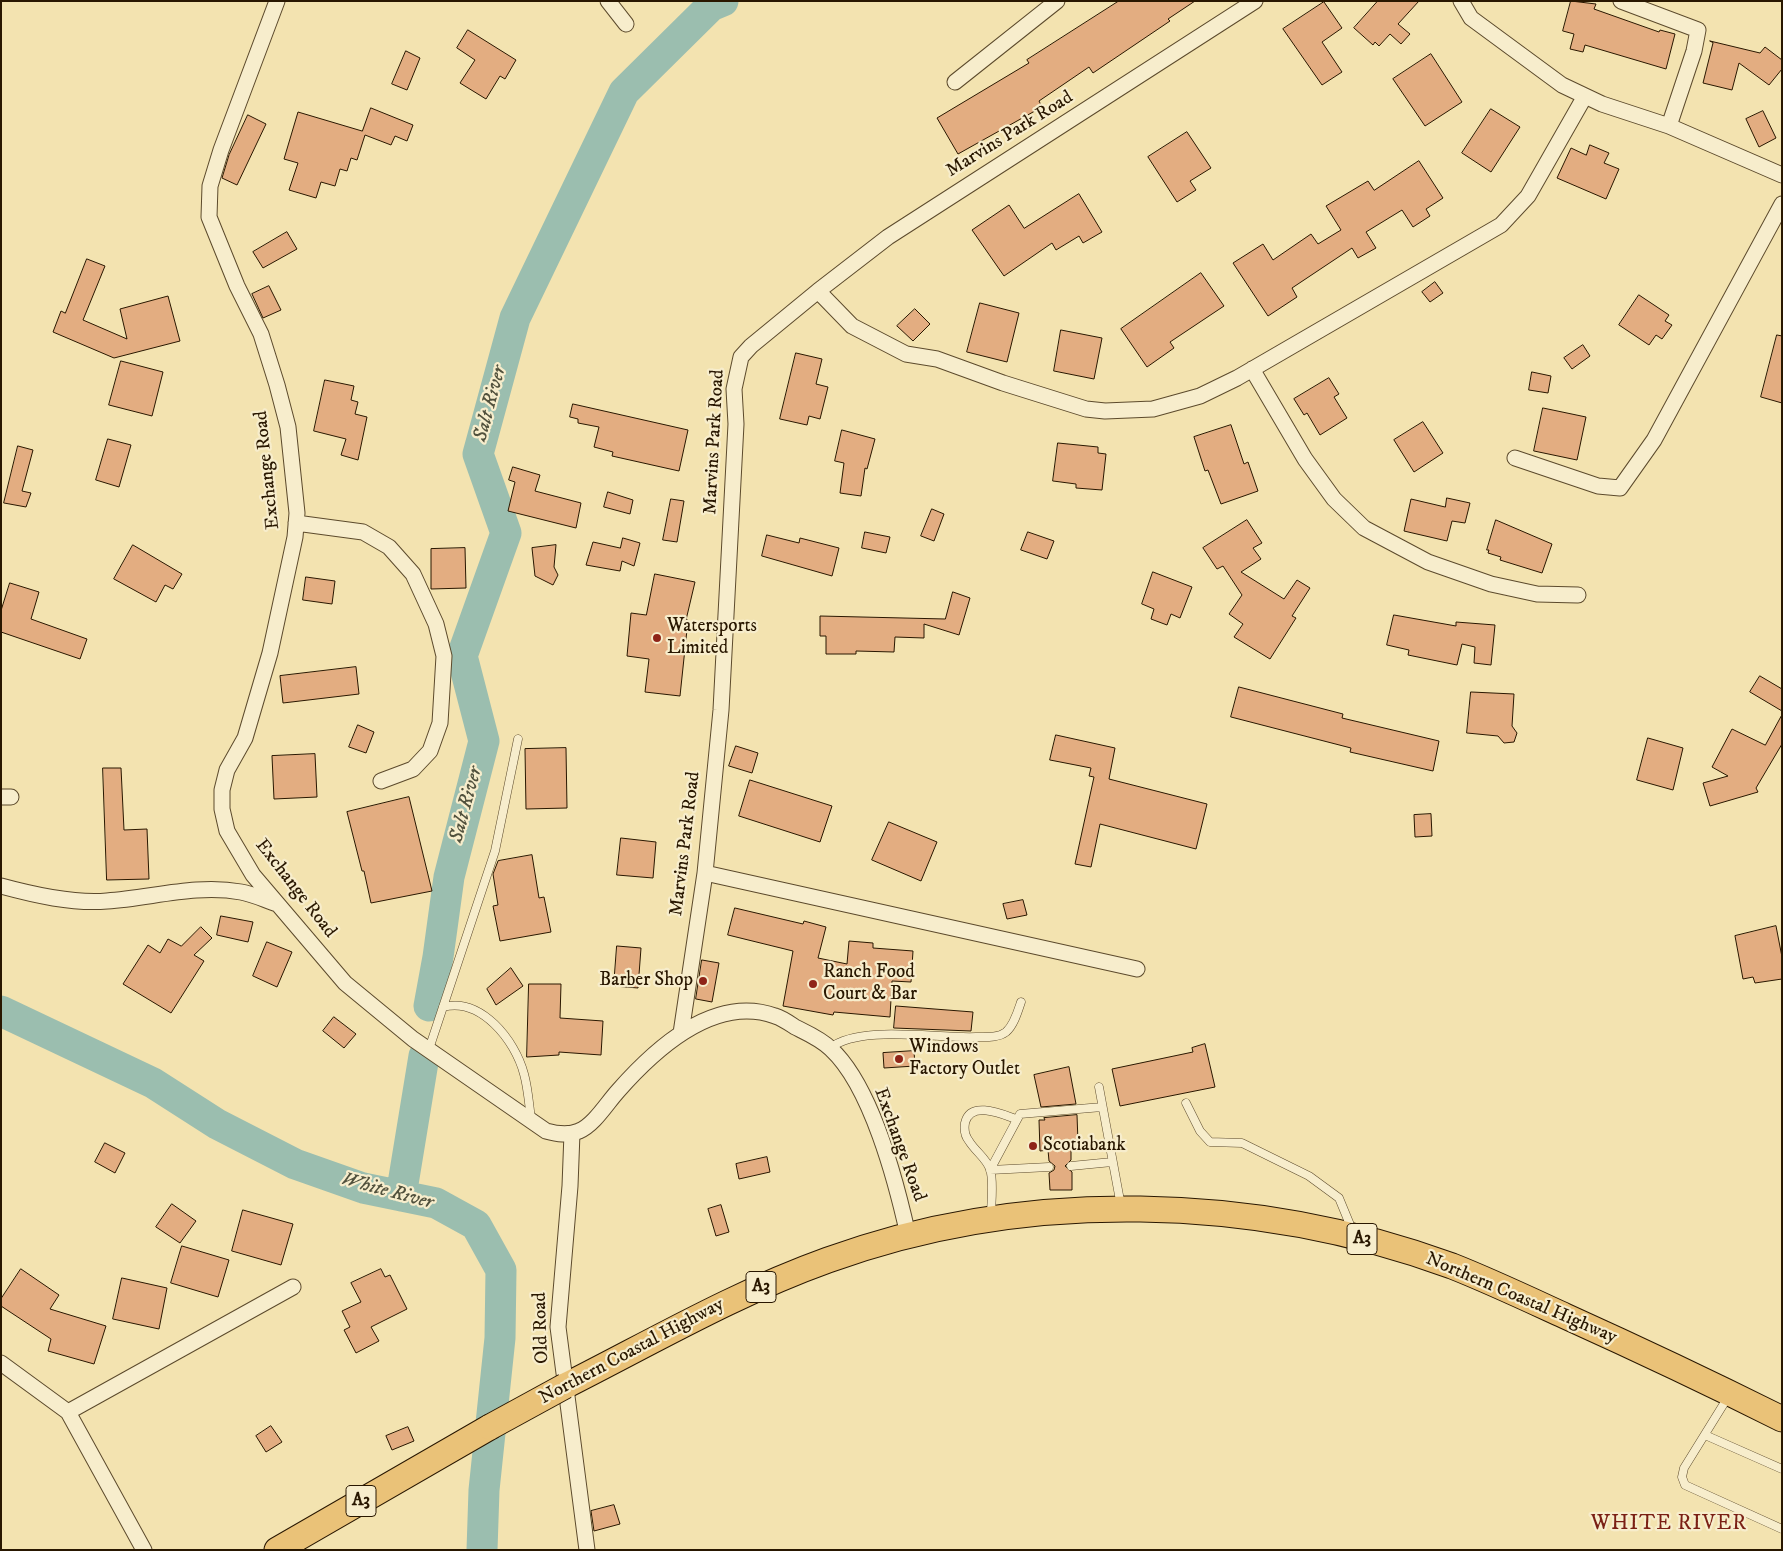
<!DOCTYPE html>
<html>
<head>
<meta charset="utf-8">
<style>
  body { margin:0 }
  #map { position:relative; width:1783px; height:1551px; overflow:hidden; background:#f3e3b0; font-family:"IM FELL DW Pica",serif }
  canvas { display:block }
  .frame { position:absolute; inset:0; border:2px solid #291700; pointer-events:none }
</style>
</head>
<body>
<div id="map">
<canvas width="1783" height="1551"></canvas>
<div class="frame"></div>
</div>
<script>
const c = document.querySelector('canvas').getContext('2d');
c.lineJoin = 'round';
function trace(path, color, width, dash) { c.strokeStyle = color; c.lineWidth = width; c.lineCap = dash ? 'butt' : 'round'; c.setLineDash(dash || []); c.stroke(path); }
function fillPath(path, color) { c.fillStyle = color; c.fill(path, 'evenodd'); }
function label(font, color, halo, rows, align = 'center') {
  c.font = font + ' "IM FELL DW Pica",serif'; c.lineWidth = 4.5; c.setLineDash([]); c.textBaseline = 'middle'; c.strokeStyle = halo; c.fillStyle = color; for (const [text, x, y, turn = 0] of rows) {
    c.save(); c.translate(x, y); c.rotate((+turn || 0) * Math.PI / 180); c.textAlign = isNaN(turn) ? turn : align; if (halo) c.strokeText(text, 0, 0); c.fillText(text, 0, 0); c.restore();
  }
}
const river = new Path2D(`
  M429,1006l9,-49 11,-80 35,-136 -22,-85 44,-123 -28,-79 37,-136 109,-226 87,-86 12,-5
  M1,1011l152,72 64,41 78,40 68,24 73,15 40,22 25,45 -1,68 -16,152 -2,60
  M401,1196l23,-140`);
const building = new Path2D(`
  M1119,1h76l-27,18 2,2 -77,52 -4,-6 -50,34 3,6 -84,47 -21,-36 92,-55 -2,-3z
  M1378,1h41l-21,23 12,10 -9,10 -11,-10 -11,12 -4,-4 -2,3 -19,-17z
  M1571,1l25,3 -2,5 65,23 1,-2 15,4 -9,35 -81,-24 -2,7 -13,-3 4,-15 -11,-3z
  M1324,2l18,26 -20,14 20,30 -20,13 -39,-56z
  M468,30l48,30 -11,19 -5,-3 -14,23 -26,-16 15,-23 -18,-12z
  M1710,41l50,12 5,-6 17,13v9l-13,16 -30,-22 -7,27 -29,-7 10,-40z
  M406,51l14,7 -13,32 -15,-6z
  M1431,54l31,48 -37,24 -32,-47z
  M371,108l42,17 -6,16 -12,-5 -4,9 -26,-10 -8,25 -6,-2 -4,13 -7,-2 -5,17 -14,-4 -5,16 -27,-8 9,-27 -14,-4 14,-47 64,19z
  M1491,109l29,18 -29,45 -29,-19z
  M1763,111l13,27 -17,9 -13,-28z
  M248,115l18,9 -29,61 -15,-7 7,-23z
  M1187,132l24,36 -21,13 6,9 -19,12 -29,-45z
  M1590,145l19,8 -5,10 15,6 -13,30 -49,-21 14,-30 15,7z
  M1419,161l24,37 -17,11 4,7 -17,11 -11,-17 -36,22 10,16 -18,10 -6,-10 -60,40 5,9 -29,19 -35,-53 30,-19 10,16 38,-26 7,10 23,-14 -15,-24 42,-25 6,9z
  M1079,194l23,38 -19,11 -4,-7 -23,14 -4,-7 -48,33 -32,-46 37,-25 15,23z
  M287,232l10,17 -34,19 -10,-16z
  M87,259l18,7 -22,54 44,19 -7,-30 48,-13 12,45 -66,17 -61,-26 8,-21 4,2z
  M1201,273l23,33 -54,36 4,6 -27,19 -26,-38z
  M1435,282l8,11 -13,9 -8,-10z
  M269,286l12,24 -18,8 -11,-24z
  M1639,295l30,20 -4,6 7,4 -10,14 -6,-4 -7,10 -30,-20z
  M980,303l39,10 -12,49 -40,-10z
  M915,309l15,15 -17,17 -16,-15z
  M1061,330l41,8 -8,41 -40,-8z
  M1777,335l5,1v67l-21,-6z
  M1583,345l7,11 -18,13 -8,-11z
  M796,353l26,6 -6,25 12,3 -8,32 -11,-3 -2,9 -27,-6z
  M121,361l42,11 -11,44 -43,-11z
  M1532,372l19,4 -3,17 -19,-3z
  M1329,378l10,16 -5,3 13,21 -27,17 -13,-22 -3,2 -10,-16z
  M325,380l29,6 -3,14 7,2 -3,12 12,3 -9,43 -17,-5 5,-16 -32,-8z
  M573,404l115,26 -9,41 -67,-15 1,-4 -19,-5 5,-20 -21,-4v-4l-8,-2z
  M1543,408l43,9 -9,43 -43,-9z
  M1423,422l20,31 -29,19 -20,-32z
  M1231,425l13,39 4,-2 10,29 -37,13 -13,-34 -3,1 -11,-34z
  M842,430l33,9 -8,30 -2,-1 -4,28 -21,-3 4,-30 -9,-2z
  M108,439l23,6 -12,42 -23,-7z
  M1058,443l40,4v6l8,1 -4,36 -26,-2v-4l-23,-3z
  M18,446l15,4 -11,41 9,2 -5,14 -22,-4z
  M513,467l27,8 -5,16 46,12 -5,25 -68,-17 7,-29 -6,-2z
  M608,492l25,8 -3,14 -26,-7z
  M1447,498l23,5 -5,20 -13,-2 -5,20 -43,-10 7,-32 34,8z
  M671,499l13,2 -7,41 -14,-2z
  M932,509l12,5 -10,27 -13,-5z
  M1247,520l15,23 -9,5 8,11 -20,13 43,27 13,-19 13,8 -18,28 4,2 -26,41 -36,-22 9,-13 -14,-10 13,-19 -19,-29 -6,3 -14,-21z
  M1496,520l56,24 -10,29 -42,-13 1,-3 -13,-4 1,-3h-2z
  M865,532l25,5 -4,16 -24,-5z
  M1028,532l26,9 -7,18 -26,-9z
  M767,535l32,8 1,-5 39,10 -7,28 -70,-20z
  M623,538l17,5 -6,23 -12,-5 -2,10 -34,-6 7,-23 27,6z
  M133,545l49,29 -9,15 -8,-4 -9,17 -42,-23z
  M556,545l-2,22 4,8 -5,10 -18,-9 -3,-28z
  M465,548l1,40 -35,1v-40z
  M1153,572l39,15 -12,31 -9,-4 -4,11 -16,-6 3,-10 -12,-5z
  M655,574l40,8 -9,38h2l-8,76 -35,-4 4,-33 -22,-3 4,-43 15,2z
  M306,577l29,4 -3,23 -29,-4z
  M10,583l29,9 -8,27 56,20 -7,20 -79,-27v-21z
  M953,592l17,6 -11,37 -35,-11v14l-29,-1 -1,15 -38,-1v3h-30v-18h-6v-20l125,3z
  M1394,615l62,11v-4l39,3 -4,40 -17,-2 1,-16 -13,-3 -5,21 -49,-10 1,-5 -22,-5z
  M356,667l3,27 -76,9 -3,-27z
  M1760,676l22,13v22l-32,-19z
  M1239,687l104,27 -1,4 97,23 -6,30 -83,-19 1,-4 -120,-31z
  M1471,692l43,2 -2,32 5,7 -3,9 -10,1 -6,-7 -31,-3z
  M1782,715v29l-26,44 2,4 -48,14 -7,-23 25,-7 -16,-9 20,-38 33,16z
  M358,725l16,7 -8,21 -17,-6z
  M1056,735l59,13 -6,31 98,25 -11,45 -96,-25 -9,43 -16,-3 19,-87 -5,-1 2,-8 -41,-8z
  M1648,738l35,10 -10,42 -36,-10z
  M736,746l22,7 -6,20 -23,-7z
  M566,748l1,60 -41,1 -1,-60z
  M315,754l2,43 -43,2 -2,-43z
  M103,768h18l3,62 23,-1 2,50 -42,1z
  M750,780l82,26 -12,36 -81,-26z
  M409,797l23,94 -61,12 -7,-32h-2l-15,-59z
  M1431,814l1,22 -17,1 -1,-22z
  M889,822l48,20 -16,39 -49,-21z
  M621,838l35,4 -3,36 -36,-3z
  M532,855l7,43 5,-1 7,35 -51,9 -7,-35 5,-1 -5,-31 5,-13z
  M1023,900l4,15 -20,4 -4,-15z
  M735,908l68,16 1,-3 22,6 -8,31 29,6 2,-23 24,2v5l40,3 -2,31 -19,-1 -2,36 -56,-5 -1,3 -50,-9 10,-55 -65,-16z
  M221,916l32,6 -5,20 -31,-7z
  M1776,926l6,31v22l-27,4 -2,-6 -10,2 -8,-43z
  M201,927l11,11 -18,17 10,6 -33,52 -48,-29 25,-39 12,8 8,-14 13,7z
  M267,942l25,10 -15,35 -24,-11z
  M617,946l24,2 -3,40 -24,-2z
  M702,960l17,3 -7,39 -16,-3z
  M511,968l12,18 -27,19 -9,-16z
  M529,984h32l-1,34 43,3 -2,34 -42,-3v3l-32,2z
  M896,1006l77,6 -2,19 -77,-3z
  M334,1017l22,17 -12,14 -21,-17z
  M1205,1044l10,43 -95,19 -8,-37 81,-17 -1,-4z
  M914,1051l1,15 -31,2 -1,-15z
  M1069,1067l7,37 -35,3 -7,-32z
  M1077,1115l1,27h-7v18l-6,6 7,6v18h-22l-1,-17 5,-3 1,-4 -6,-5 -1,-11 -8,1 -1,-31h6l-1,-2z
  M105,1143l20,10 -10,20 -20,-11z
  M767,1157l3,15 -31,7 -3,-15z
  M172,1204l24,17 -16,22 -24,-16z
  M721,1205l8,27 -13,4 -8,-27z
  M243,1210l50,14 -12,41 -49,-14z
  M182,1246l47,14 -11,37 -47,-14z
  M21,1269l38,26 -9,14 56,17 -12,38 -46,-13 3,-12 -50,-33v-7z
  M381,1269l4,8 5,-2 17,34 -36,18 8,14 -23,12 -12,-23 6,-3 -8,-16 19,-9 -10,-19z
  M122,1278l45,10 -8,41 -46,-10z
  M271,1426l11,16 -16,10 -10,-16z
  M408,1427l6,14 -22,9 -6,-14z
  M614,1505l6,19 -26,7 -3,-20z`);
const lane = new Path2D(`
  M443,1007c38,-10 72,33 81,67 4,14 5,30 7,45
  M830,1048c31,-24 107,-9 146,-11 10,0 22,1 30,-5 8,-7 12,-21 15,-30
  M429,1049l66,-198 23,-112
  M1099,1087l22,119
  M1186,1103l14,28 10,11 32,1 67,33 30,22 14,34
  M1071,1166l41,-4
  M1049,1167l-59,3 30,-56 82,-7
  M991,1216c0,-12 3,-36 -1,-47 -4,-11 -15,-18 -21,-28 -4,-5 -5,-12 -4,-18 5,-23 37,-9 51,-4
  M1728,1397l-44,71 -2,9 3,8 97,44
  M1705,1435l77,34`);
const street = new Path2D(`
  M277,1l-56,149 -11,36 -1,31 28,69 24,48 16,51 11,42 9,86 -2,24 -25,116 -25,85 -18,32 -5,20v19l5,22 26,44 92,108 68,56 133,92c11,3 22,5 33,0 15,-6 28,-28 39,-40 37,-42 96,-97 157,-75 7,2 14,7 20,11 12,6 26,12 36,22 40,37 65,132 77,186
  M608,1l18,23
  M1461,1l10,17 91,67 40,19 67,22 113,49
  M1621,1l77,29 -4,21 -25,75
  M955,82l102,-81
  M818,291l34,35 54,28 31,5 66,24 83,26 19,2 48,-2 47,-13 37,-18 264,-153 27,-29 57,-100
  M1252,369l53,90 29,40 30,29 64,34 63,22 46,10 41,1
  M1515,458l83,28 22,2 34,-48 128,-236
  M296,523l67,9 26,15 24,27 23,50 8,32 -4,67 -10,28 -17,18 -32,12
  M1,797h10
  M705,873l432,96
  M1,886c33,9 72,18 106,15 45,-3 89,-17 134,-9 12,2 24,8 36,12
  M681,1033l24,-160 16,-163 15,-286 -2,-35 7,-32 10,-11 67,-55 70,-54 367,-236
  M572,1133l-2,53 -12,141 29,223
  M1,1363l67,49
  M144,1550l-76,-138 225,-125`);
const primary = new Path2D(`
  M565,1386c87,-44 171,-93 263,-126 198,-72 427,-66 624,6 38,15 76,33 113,50 73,33 145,67 217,103
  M277,1550l213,-123`);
const primaryBridge = new Path2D(`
  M490,1427l75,-41`);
const markers = [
  [657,638,5,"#8f2418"],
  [703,981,5,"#8f2418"],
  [813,984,5,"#8f2418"],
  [899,1059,5,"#8f2418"],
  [1033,1146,5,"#8f2418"]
];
const shields = [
  [1362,1239,30],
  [761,1287,30],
  [361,1501,30]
];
const shieldNames = [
  ["A3",1362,1239],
  ["A3",761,1287],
  ["A3",361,1501]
];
const streetNames = [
  ["Marvins Park Road",1010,135,-32],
  ["Marvins Park Road",715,442,-87],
  ["Exchange Road",268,470,-96],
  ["Marvins Park Road",686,844,-83],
  ["Exchange Road",295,889,52],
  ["Exchange Road",899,1145,70],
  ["Northern Coastal Highway",1521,1299,23],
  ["Old Road",542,1328,-92],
  ["Northern Coastal Highway",632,1352,-28]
];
const poiNames = [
  ["Watersports",667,627],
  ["Limited",667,649],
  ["Ranch Food",823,973],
  ["Court & Bar",823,995],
  ["Barber Shop",693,981,"right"],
  ["Windows",909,1048],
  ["Factory Outlet",909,1070],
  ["Scotiabank",1043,1146]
];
const waterNames = [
  ["Salt River",491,404,-75],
  ["Salt River",467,805,-75],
  ["White River",387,1192,15]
];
const quarterNames = [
  ["WHITE RIVER",1669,1525]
];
trace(river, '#9bbeaf', 31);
fillPath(building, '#e3ad81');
trace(building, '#291700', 1);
trace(lane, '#5c4a2c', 9);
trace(street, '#5c4a2c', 17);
trace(primary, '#291700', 27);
trace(lane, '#f7edcc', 8);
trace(street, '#f7edcc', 15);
trace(primary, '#eac278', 25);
trace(primaryBridge, '#291700', 27, []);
trace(primaryBridge, '#eac278', 25);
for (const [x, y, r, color] of markers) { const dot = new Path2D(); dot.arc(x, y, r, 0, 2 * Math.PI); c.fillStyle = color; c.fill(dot); trace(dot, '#f7edcc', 2); }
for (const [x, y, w] of shields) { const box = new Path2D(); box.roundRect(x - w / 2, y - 15.5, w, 31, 4); c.fillStyle = '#f7edcc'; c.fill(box); trace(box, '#291700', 1); }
label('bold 18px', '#291700', null, shieldNames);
label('19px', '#291700', '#f7edcc', streetNames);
label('19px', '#291700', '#f7edcc', poiNames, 'left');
label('italic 20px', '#51513d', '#f7edcc', waterNames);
c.letterSpacing = '1px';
label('21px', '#7a1f14', '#f7edcc', quarterNames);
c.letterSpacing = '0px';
</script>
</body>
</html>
